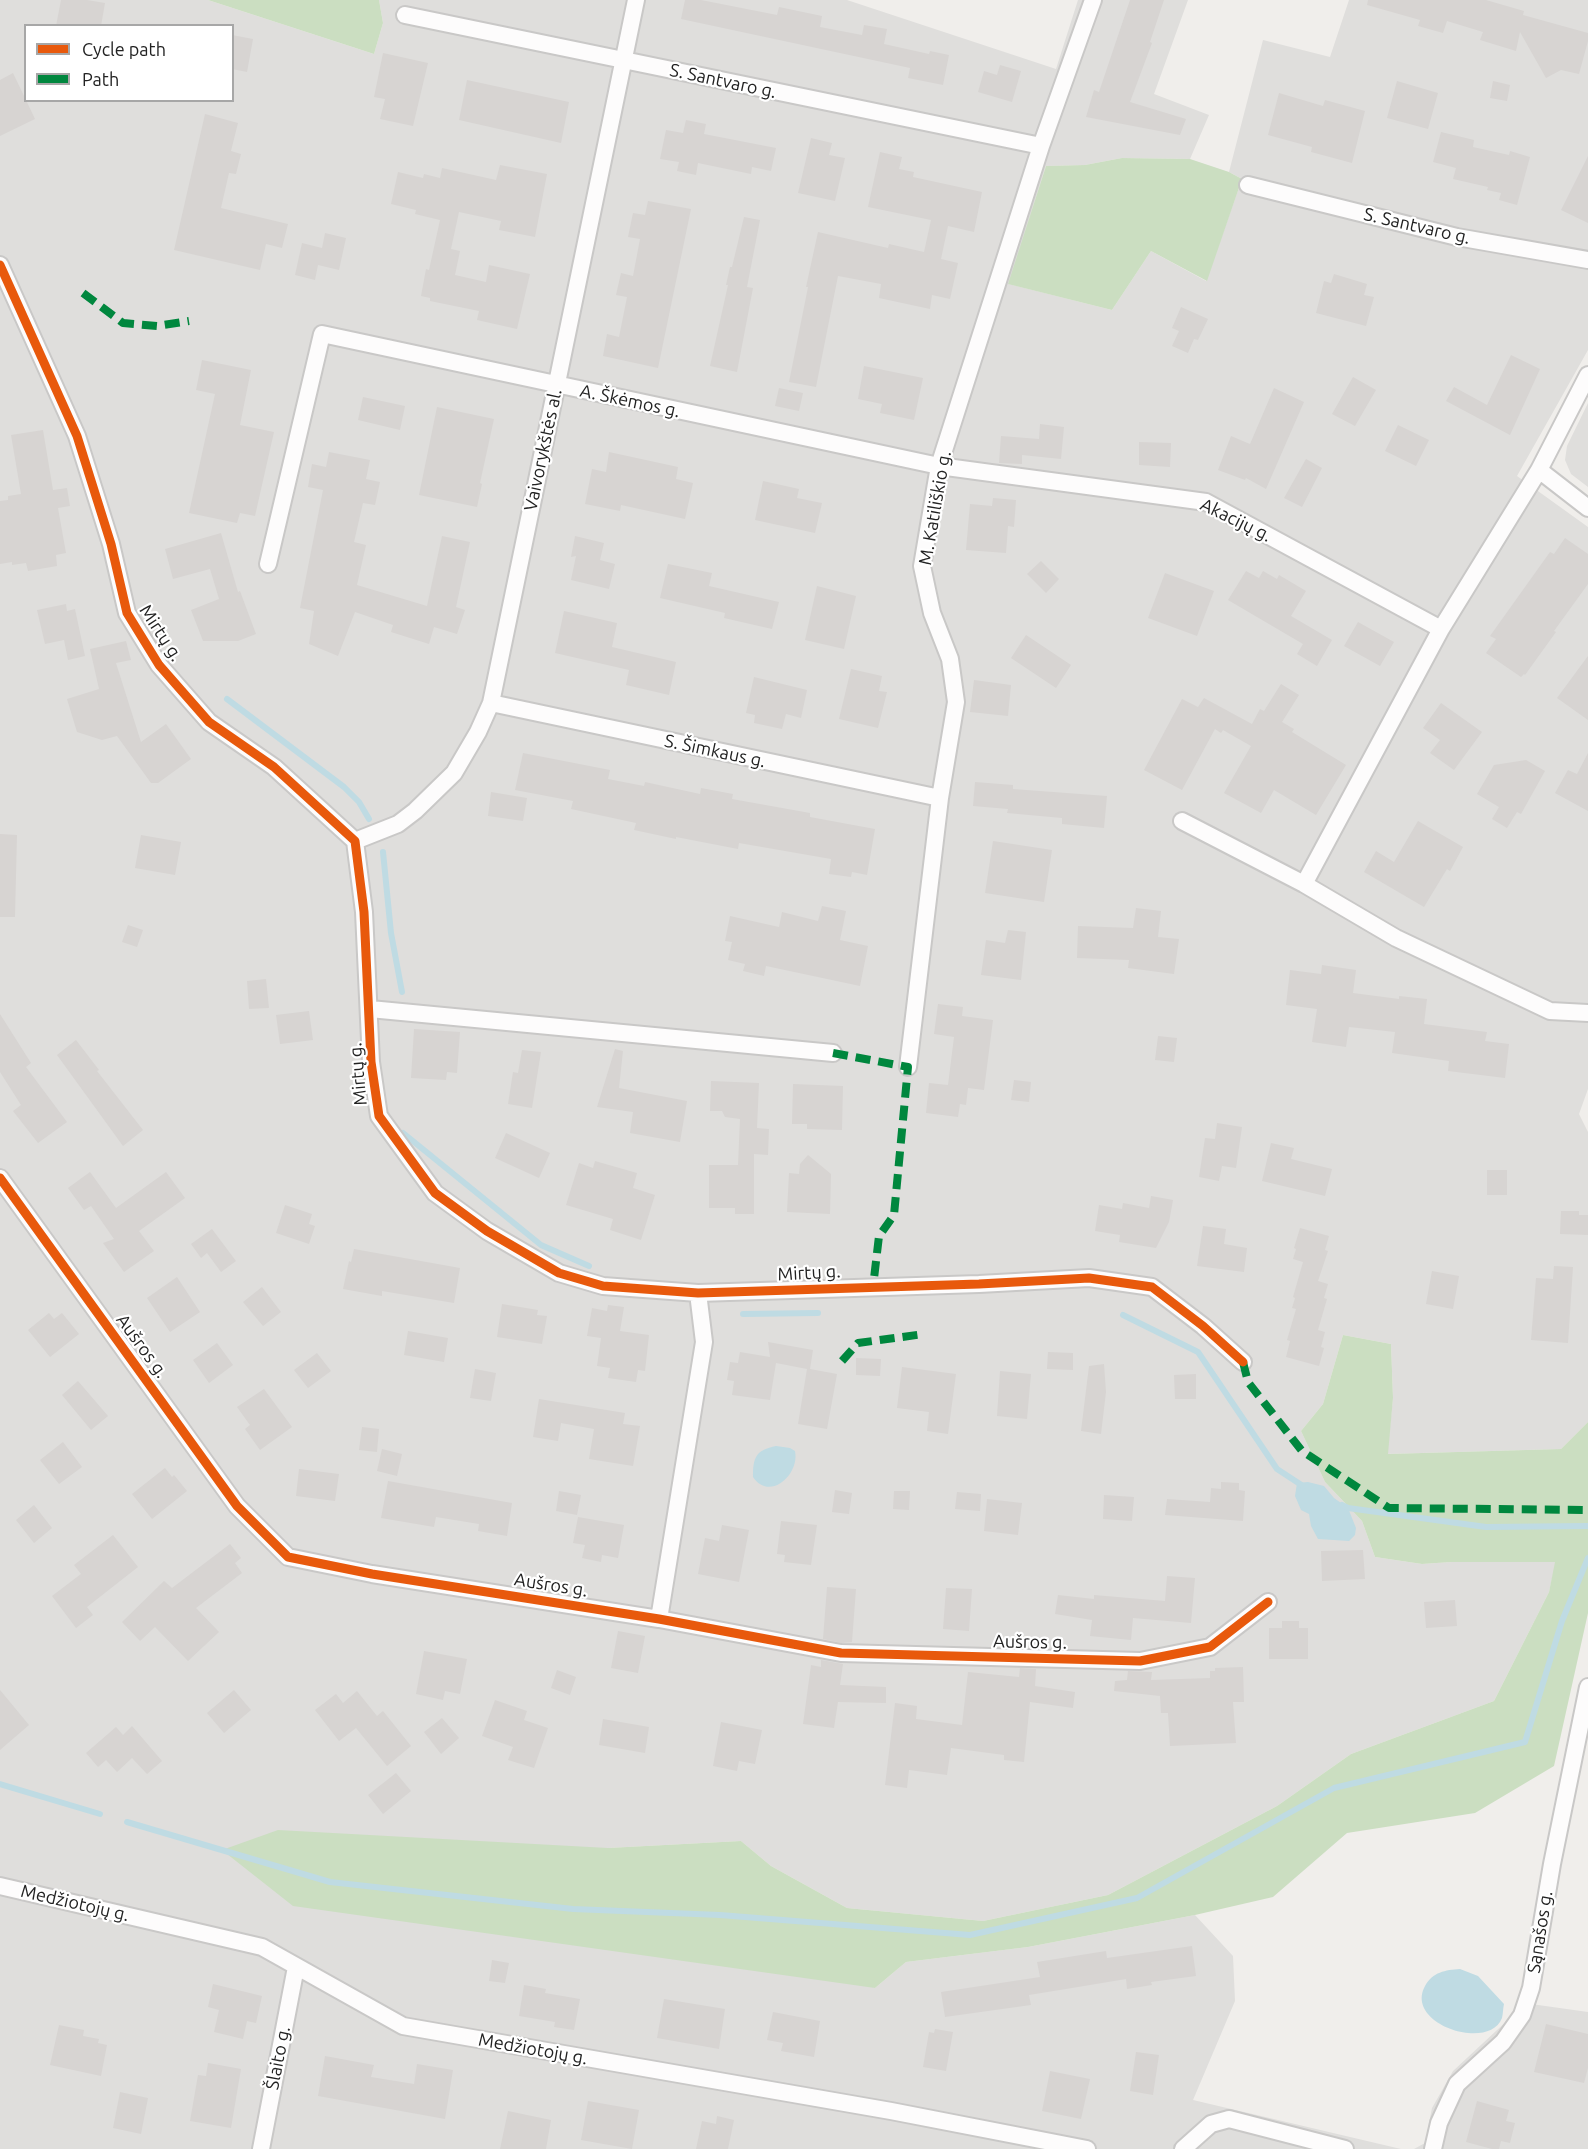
<!DOCTYPE html>
<html>
<head>
<meta charset="utf-8">
<style>
  body { margin:0 }
  #map { position:relative; width:1588px; height:2149px; overflow:hidden; background:#f0eeeb; font-family:Ubuntu,sans-serif }
  canvas { display:block }
  .legend { position:absolute; left:24px; top:24px; width:210px; height:78px; box-sizing:border-box; background:#fff; border:2px solid #a7a7a7; margin:0; padding:8px 10px; list-style:none; font-size:18px; color:#222 }
  .legend li { display:flex; align-items:center; gap:12px; height:30px }
  .legend b { width:30px; border:2px solid #a7a7a7 }
</style>
</head>
<body>
<div id="map">
<canvas width="1588" height="2149"></canvas>
<ul class="legend">
<li><b style="height:8px;background:#e8590c"></b>Cycle path</li>
<li><b style="height:8px;background:#00873e"></b>Path</li>
</ul>
</div>
<script>
const c = document.querySelector('canvas').getContext('2d');
c.lineJoin = 'round';
function fillPath(path, color) { c.fillStyle = color; c.fill(path, 'evenodd'); }
function trace(path, color, width, dash) { c.strokeStyle = color; c.lineWidth = width; c.lineCap = dash ? 'butt' : 'round'; c.setLineDash(dash || []); c.stroke(path); }
function label(font, color, halo, rows, align = 'center') {
  c.font = font + ' Ubuntu,sans-serif'; c.lineWidth = 4.5; c.setLineDash([]); c.textBaseline = 'middle'; c.strokeStyle = halo; c.fillStyle = color; for (const [text, x, y, turn = 0] of rows) {
    c.save(); c.translate(x, y); c.rotate((+turn || 0) * Math.PI / 180); c.textAlign = isNaN(turn) ? turn : align; if (halo) c.strokeText(text, 0, 0); c.fillText(text, 0, 0); c.restore();
  }
}
const residential = new Path2D(`
  M0,0h208l166,54 9,-31 -4,-23h468l209,69 22,-69h110l-34,94 55,21 -19,44 -68,-1 -37,7 -39,1 -37,118 103,26 39,-59 55,30 36,-102 -13,-7 34,-132 67,17 19,-57h239v350l-71,126 71,51v562l-9,25 9,18v290l-27,27 -174,5 6,-56 -2,-54 -48,-9 -20,69 -22,27 24,51 37,39 13,36 47,7 29,-2h105l-7,30 -55,109 -143,53 -74,52 -169,89 -125,26 -136,-13 -76,-42 -30,-25 -133,7 267,140 31,-26 122,-15 167,-32 38,41 2,45 -42,99 208,49h-1401zM26,26h206v74h-206z
  M1588,403v84l-17,-13 -6,-14 2,-14z
  M1531,2004l57,8v137h-174l11,-6 7,-35 21,-37 58,-54z`);
const forest = new Path2D(`
  M208,0h171l4,23 -9,31z
  M1122,158l68,1 39,13 13,7 -35,102 -56,-30 -39,59 -104,-26 38,-118 39,-1z
  M1343,1335l48,9 2,54 -5,56 173,-5 27,-27v191l-34,153 -79,47 -128,20 -74,64 -78,18 -167,32 -122,15 -31,26 -582,-82 -71,-56 56,-20 330,18 133,-7 30,25 76,42 136,13 125,-26 169,-89 74,-52 143,-53 55,-109 6,-30h-104l-29,2 -47,-7 -13,-36 -37,-39 -24,-51 22,-27z`);
const water = new Path2D(`
  M776,1446l14,2 5,3c5,23 -25,51 -42,26 0,-20 3,-27 23,-31z
  M1308,1482l16,4 10,12 14,10 8,20 -1,7 -6,6 -31,-2 -7,-13 -2,-12 -8,-4 -6,-14 2,-13z
  M1460,1969l18,7 26,28c-1,4 -1,10 -2,14 -13,34 -98,6 -77,-32 8,-14 20,-16 35,-17z`);
const stream = new Path2D(`
  M227,699l117,88 15,15 10,17
  M383,852l8,81 11,59
  M403,1133l138,112 48,21
  M743,1314l75,-1
  M1123,1315l75,37 79,117 26,17
  M1342,1505l6,3 138,19 102,-1
  M0,1784l100,30
  M127,1822l203,60 243,27 147,6 250,20 167,-37 197,-110 191,-46 37,-121 26,-63`);
const building = new Path2D(`
  M61,0h26l18,3 -4,23h-45z
  M685,0h16l76,15 2,-8 43,9 -2,11 42,8 2,-10 23,4 -3,15 45,10 1,-3 19,4 -6,30 -35,-7 2,-10 -229,-49z
  M1130,0h34l-14,42 2,1 -22,59 56,17 -6,16 -94,-18 8,-27 5,2z
  M1368,0h118l38,11 -1,4 65,18v8l-9,33 -18,-4 -15,8 -26,-46 -4,19 -36,-11 3,-8 -36,-11 -4,12 -25,-7 2,-6 -53,-15z
  M232,35l21,4 -6,33 -15,-3z
  M383,53l45,10 -15,63 -33,-7 5,-20 -11,-2z
  M1000,65l21,6 -9,31 -34,-10 6,-21 13,4z
  M13,73l22,46 -35,17v-56z
  M467,80l102,22 -8,41 -102,-23z
  M1397,81l41,12 -10,36 -41,-11z
  M1493,81l17,4 -3,16 -17,-3z
  M1279,93l44,13 2,-6 40,11 -13,52 -41,-11 1,-5 -44,-12z
  M205,114l33,9 -7,28 10,3 -5,20 -7,-1 -8,35 67,16 -6,24 -16,-4 -6,26 -86,-20z
  M686,120l20,4 -2,10 72,14 -5,23 -19,-4 -1,7 -53,-11 -2,12 -19,-4 2,-9 -19,-3 6,-29 17,3z
  M1441,132l33,8 -1,7 36,8 1,-4 20,6 -13,48 -18,-5 2,-7 -14,-3 1,-3 -35,-8 3,-11 -23,-6z
  M811,138l21,5 -3,12 16,3 -10,43 -37,-8z
  M880,152l22,5 -3,12 15,3 -1,5 69,15 -8,40 -26,-6 -7,33 17,4 -8,36 -18,-4 -2,14 -51,-11 2,-14 -43,-8 -22,111 -27,-5 19,-95h-2l12,-55 70,16 1,-4 35,8 7,-32 -63,-13z
  M1588,156v67l-27,-13z
  M500,165l47,9 -12,63 -36,-7 2,-9 -42,-9 -8,37 9,2 -5,24 31,7 3,-17 41,9 -13,55 -40,-9 2,-9 -49,-10v-3l-9,-2 5,-27 3,1 11,-50 -25,-6 1,-4 -25,-6 7,-32 25,6 1,-4 16,4 2,-10 54,12z
  M648,201l43,8 -33,159 -55,-12 4,-22 12,3 8,-40 -11,-2 5,-22 12,3 7,-37 -12,-2 5,-24 12,2z
  M744,217l16,3 -13,67 6,1 -16,84 -27,-6 18,-81h-2l4,-18h2z
  M325,233l21,5 -7,32 -21,-5 -3,15 -20,-5 7,-32 20,5z
  M1334,274l33,10 -3,11 10,2 -8,29 -50,-13 8,-32 7,2z
  M1181,307l27,12 -10,21 -4,-1 -6,14 -16,-7 7,-15 -7,-3z
  M1511,355l29,14 -30,66 -64,-34 8,-14 33,18z
  M202,360l49,10 -11,55 34,7 -19,84 -15,-3 -3,10 -48,-10 26,-119 -19,-4z
  M864,366l59,12 -9,42 -34,-7 2,-9 -24,-5z
  M1353,377l23,13 -21,36 -23,-12z
  M779,388l24,5 -4,18 -24,-5z
  M1274,388l30,14 -38,87 -20,-11 -1,2 -27,-10 13,-34 19,8z
  M363,397l42,9 -5,24 -42,-10z
  M437,407l57,12 -14,64 2,1 -5,23 -58,-12z
  M1040,424l24,3 -3,32 -39,-4v9l-23,-1 2,-27 38,3z
  M1398,425l31,15 -13,26 -31,-15z
  M43,430l10,60 14,-2 3,18 -12,2 8,45 -10,2 1,11 -29,5 -2,-8 -14,2v-3l-12,2v-63l8,-1v-4l13,-2 -10,-59z
  M1139,442l32,1 -1,24 -31,-2z
  M329,452l41,8 -4,19 14,3 -5,23 -12,-2 -9,39 12,3 -9,40 70,21 15,-70 28,6 -14,65 9,3 -8,24 -23,-7 -5,17 -38,-12 2,-7 -38,-13 -17,44 -29,-12 5,-33 -14,-3 23,-118 -15,-3 4,-23 14,3z
  M609,452l69,15 -2,12 17,4 -8,36 -64,-14 -1,6 -35,-7 7,-35 14,3z
  M1306,459l16,9 -20,39 -18,-9z
  M763,481l36,8 -2,9 25,5 -7,30 -60,-13z
  M993,498l23,2 -2,27 -6,-1 -2,27 -40,-3 4,-46 22,2z
  M221,533l17,59 2,-1 16,43 -18,7h-35l-12,-31 28,-11 -9,-30 -37,10 -8,-30z
  M575,536l29,7 -4,17 15,4 -6,25 -38,-9 5,-24 -5,1z
  M1565,538l23,16v30l-34,47 2,1 -13,18 -18,25 -1,-1 -3,3 -35,-24 10,-14 -6,-3 60,-84 4,2z
  M1041,561l18,18 -13,14 -19,-19z
  M668,564l44,9 -3,13 70,16 -7,27 -48,-11 1,-5 -65,-15z
  M1246,571l13,7 4,-7 14,8 2,-4 27,16 -15,25 41,24 -15,26 -20,-12 6,-10 -75,-44z
  M1165,573l49,18 -17,45 -49,-18z
  M817,586l39,10 -12,53 -39,-9z
  M66,604l1,7 8,-2 10,47 -17,4 -4,-20 -19,4 -8,-34z
  M564,611l53,12 -5,24 64,15 -7,33 -43,-10 3,-15 -74,-17z
  M1358,622l36,20 -14,24 -36,-20z
  M1026,635l45,30 -15,23 -45,-30z
  M126,641l5,19 -15,3 25,79 25,-18 25,35 -33,24h-7l-34,-47 -15,4 -25,-8 -10,-33 32,-10 -9,-40z
  M1588,656v64l-31,-22z
  M851,669l31,7 -3,15 8,1 -9,36 -39,-9z
  M754,677l53,13 -6,28 -15,-4 -4,15 -28,-6 1,-8 -9,-2z
  M974,680l37,5 -3,31 -38,-4z
  M1281,684l18,11 -17,27 12,7 -2,3 54,33 -30,50 -42,-25 -13,23 -37,-20 27,-47 -28,-16 -2,3 -6,-4 -33,61 -38,-20 38,-71 16,8 6,-9 48,26 8,-15 4,2z
  M1441,703l41,29 -28,38 -24,-17 10,-13 -17,-12z
  M523,753l87,17 -2,9 36,7 1,-4 55,12 1,-6 32,6 -1,5 78,14v4l65,12 -8,46 -15,-3 -1,5 -22,-3 2,-15 -92,-16 -1,6 -62,-12v2l-42,-9 2,-7 -65,-14 2,-8 -58,-11z
  M1588,753v58l-33,-18 13,-23 9,4z
  M1526,760l19,11 -24,43 -4,-2 -10,16 -15,-9 7,-12 -22,-13 17,-29z
  M975,782l38,3v4l94,7 -3,32 -42,-4v-6l-55,-5 1,-4 -35,-3z
  M491,792l36,6 -4,23 -35,-5z
  M1418,821l45,26 -13,24 -3,-2 -23,38 -60,-35 12,-21 18,11z
  M0,834l17,1 -2,82h-15z
  M141,835l40,7 -6,33 -40,-7z
  M993,841l59,9 -8,52 -59,-9z
  M822,906l24,5 -6,29 28,6 -8,40 -94,-20 -2,10 -21,-5 2,-7 -17,-4 4,-18 -7,-1 5,-25 49,11 3,-15 36,9z
  M1136,908l25,3 -3,26 21,2 -5,35 -46,-6 1,-8 -52,-2 1,-32 55,2z
  M128,925l15,5 -6,17 -15,-5z
  M1008,930l18,2 -5,48 -40,-5 5,-35 19,3z
  M1322,965l34,5 -3,23 46,6v-3l28,3 -3,25 63,8 -2,9 24,3 -4,34 -57,-7 1,-10 -57,-8 3,-21 -46,-5 -3,20 -34,-5 5,-33 -31,-4 4,-35 31,4z
  M266,979l3,29 -20,1 -2,-28z
  M938,1004l25,3 -1,9 31,4 -9,70 -16,-2 -2,17 -6,-1 -2,13 -32,-4 3,-30 19,2 6,-48 -20,-3z
  M309,1011l4,29 -33,4 -4,-29z
  M0,1014l31,49 -5,4 41,55 -29,21 -25,-32 8,-6 -21,-33z
  M414,1029l46,3 -3,41 -10,-1 -1,8 -35,-2z
  M1158,1036l19,2 -3,24 -19,-2z
  M76,1040l23,30 -2,1 46,59 -20,16 -66,-91z
  M615,1049l8,2 -4,37 68,13 -7,41 -50,-9 3,-21 -36,-5z
  M522,1050l19,2 -9,56 -24,-4 5,-32 5,1z
  M1014,1080l17,2 -2,20 -18,-2z
  M711,1081l48,2 -2,45 12,1 -1,26 -14,-1v60h-19v-6h-26v-43h29l2,-46 -15,-2 -3,-6h-12z
  M793,1084l50,2 -1,44 -35,-1v-5h-15z
  M1217,1123l25,4 -6,41 -14,-2 -3,15 -20,-4 6,-39 10,1z
  M506,1133l44,20 -11,25 -44,-20z
  M1271,1143l23,5 -3,11 41,10 -7,27 -63,-15z
  M808,1155l23,19 -1,40 -43,-2 2,-39 10,1 1,-10z
  M595,1161l42,12 -4,15 22,7 -14,45 -31,-10 3,-11 -47,-14 13,-42 14,5z
  M1487,1170h20v25h-20z
  M90,1172l26,36 50,-36 19,26 -46,33 15,20 -30,21 -21,-29 11,-4 -23,-33 -7,4 -16,-22z
  M1151,1196l22,4 -4,22 -13,26 -37,-6 1,-7 -25,-4 4,-26 23,4 1,-6 26,5z
  M285,1205l27,9 -3,10 6,2 -6,18 -33,-11z
  M1561,1211h18v4h9v20l-28,-1z
  M1203,1226l23,3 -2,15 23,4 -3,24 -47,-6z
  M1300,1228l29,8 -4,14 3,1 -10,30 10,3 -4,14 3,1 -9,31 7,2 -4,15 3,1 -5,18 -33,-9 4,-16 -3,-1 9,-31 -4,-1 3,-10 -2,-1 10,-35 -10,-3 3,-10 -2,-1z
  M212,1229l24,32 -15,11 -14,-19 -6,5 -10,-14z
  M354,1249l106,19 -6,35 -72,-12v5l-39,-7 6,-28 2,1z
  M1554,1266l19,1 -5,76 -37,-3 5,-62 17,1z
  M1432,1271l27,5 -6,33 -27,-5z
  M177,1277l23,35 -30,20 -23,-34z
  M262,1287l19,25 -18,14 -20,-24z
  M502,1304l36,6 -1,5 10,1 -5,28 -45,-7z
  M608,1305l16,2 -4,24 29,4 -4,36 -7,-1 -2,12 -28,-4 2,-10 -13,-2 4,-28 -14,-2 5,-28 15,3z
  M49,1313l5,6 8,-6 17,21 -29,23 -22,-27z
  M408,1331l40,7 -4,24 -40,-7z
  M768,1342l45,8 -3,19 27,5 -10,55 -29,-5 9,-55 -31,-6 -6,37 -38,-5 2,-14 -7,-1 3,-18 8,1 2,-11 30,5z
  M217,1343l16,22 -24,18 -16,-23z
  M1048,1352l25,1v17l-26,-1z
  M317,1353l14,18 -23,17 -14,-18z
  M856,1358l25,1 -1,17 -24,-1z
  M1104,1364l2,28 -5,42 -20,-3 8,-65z
  M902,1367l54,7 -8,60 -21,-3 2,-19 -32,-4z
  M475,1369l21,4 -5,28 -21,-3z
  M1000,1371l31,3 -4,45 -30,-3z
  M1196,1374v25h-21l-1,-24z
  M78,1381l30,35 -17,14 -29,-35z
  M264,1389l28,38 -32,23 -15,-21 5,-4 -13,-18z
  M539,1399l86,14 -2,11 17,2 -7,40 -44,-7 5,-30 -33,-6 -3,18 -25,-4z
  M362,1427l17,2 -2,23 -18,-2z
  M63,1442l19,25 -23,17 -19,-24z
  M382,1449l20,5 -5,22 -20,-5z
  M165,1468l7,9 2,-2 13,16 -35,28 -20,-25z
  M299,1469l40,5 -4,27 -39,-5z
  M388,1481l124,22 -5,33 -29,-5 1,-7 -43,-7 -2,10 -53,-9z
  M1221,1482l18,1v7l6,1 -2,30 -78,-6 2,-16 43,3 1,-14 10,1z
  M835,1490l17,3 -3,21 -17,-2z
  M559,1491l22,4 -4,20 -21,-4z
  M894,1491h16l-1,19 -16,-1z
  M957,1492l24,2 -1,17 -25,-2z
  M1104,1495l30,2 -2,24 -29,-2z
  M987,1499l35,4 -4,32 -34,-4z
  M34,1505l18,23 -18,15 -18,-23z
  M578,1517l46,8 -6,33 -16,-3 -1,7 -19,-4 3,-13 -12,-2z
  M781,1521l36,4 -6,40 -27,-3 1,-7 -8,-1z
  M722,1525l27,5 -10,52 -41,-8 7,-36 14,3z
  M113,1535l25,32 -51,40 6,8 -17,13 -24,-32 29,-22 -7,-9z
  M230,1544l11,14 -6,5 7,10 -46,35 23,24 -31,29 -33,-34 -15,14 -18,-19 42,-41 8,7z
  M1363,1550l2,29 -43,2 -1,-30z
  M1167,1576l28,2 -4,45 -58,-5 -2,22 -41,-4 2,-16 -37,-6 3,-19 36,4v-4l71,6z
  M827,1587l29,2 -4,53 -10,1 -19,-4z
  M946,1588l26,1 -3,42 -26,-2z
  M1455,1600l2,26 -31,2 -2,-26z
  M1282,1621h17v7h9v31h-39v-31h13z
  M618,1631l27,5 -7,37 -27,-5z
  M424,1651l43,8 -7,35 -15,-3 -2,9 -27,-6z
  M821,1660l22,4 -3,21 46,2v16l-48,-1 -4,26 -31,-4 8,-59 10,2z
  M1243,1667l1,35h-11l3,41 -66,3 -2,-33h-7l-1,-17 -46,-5 1,-10 12,-1 1,-9 24,1 -1,8 59,-2v-7h5v-3z
  M1020,1668l16,1 -1,17 40,6 -2,16 -43,-6 -6,60 -20,-2v-5l-53,-7 -4,27 -38,-5 -2,18 -22,-3 10,-82 22,3 -1,13 46,6 6,-53 51,5z
  M557,1670l19,7 -6,18 -19,-7z
  M0,1690l29,35 -29,25z
  M234,1690l17,20 -27,23 -17,-20z
  M357,1691l20,25 6,-5 28,35 -24,20 -31,-38 -17,13 -24,-31 21,-16 7,9z
  M495,1700l32,11 -3,9 24,8 -14,40 -26,-8 5,-13 -31,-11z
  M442,1718l17,20 -18,16 -17,-22z
  M603,1719l46,8 -4,26 -46,-8z
  M721,1722l41,8 -7,34 -16,-3 -2,10 -24,-5z
  M132,1726l30,35 -15,13 -15,-16 -15,14 -11,-12 -8,7 -12,-14 30,-26 7,8z
  M396,1773l15,18 -28,23 -15,-19z
  M1192,1946l4,30 -45,6 1,3 -25,4 -1,-10 -60,10 -37,6 2,10 -86,12 -4,-25 99,-15 -3,-15 69,-11 1,7z
  M492,1960l17,3 -4,20 -16,-2z
  M213,1984l49,12 -6,27 -9,-2 -4,18 -29,-7 5,-22 -11,-3z
  M524,1985l22,4 -1,4 35,6 -6,31 -20,-3 1,-5 -36,-6z
  M664,1999l61,10 -6,40 -62,-11z
  M773,2012l47,9 -6,36 -33,-6 2,-8 -16,-3z
  M1546,2024l42,10v34l-4,15 -50,-11z
  M59,2025l25,5 -1,6 16,3 -1,4 9,2 -6,31 -51,-11z
  M935,2029l18,3 -7,39 -23,-4 6,-35 5,1z
  M1136,2052l23,3 -6,40 -23,-4z
  M325,2056l49,9 -3,12 43,7 3,-20 36,6 -8,49 -127,-23z
  M208,2063l33,6 -10,59 -41,-7 8,-46 8,1z
  M1050,2071l40,8 -9,40 -39,-8z
  M120,2092l28,6 -7,36 -28,-6z
  M588,2101l51,9 -7,39 -51,-9z
  M1477,2101l32,9 -3,11 9,2 -5,20 -9,-2 -2,8h-7l-26,-7z
  M508,2111l43,9 -5,29h-46z
  M717,2116l17,4 -6,29h-32l6,-28 14,3z`);
const street = new Path2D(`
  M405,15l636,131
  M1248,185l209,52 131,23
  M0,265l77,171 34,108 16,69 32,52 50,57 65,45 81,74 9,71 7,150 8,54 56,77 52,38 72,42 44,13 95,7 281,-9 110,-6 63,9 51,39 40,36
  M1539,470l49,38
  M268,564l54,-230 617,132 267,36 235,127
  M491,703l449,95
  M1182,821l122,63 92,54 154,73 38,2
  M355,841l43,-17 17,-13 39,-38 24,-41 13,-29 145,-703
  M1304,884l137,-255 98,-159 49,-95
  M370,1009l463,44
  M908,1067l32,-269 16,-96 -6,-43 -18,-46 -10,-47 17,-100 102,-320 52,-146
  M0,1178l237,328 51,51 84,17 287,45 182,34 299,8 70,-14 58,-45
  M659,1619l45,-277 -6,-49
  M0,1886l262,61 141,79 488,85 196,38
  M261,2149l35,-182
  M1183,2149l28,-25 18,-5 116,30
  M1433,2149l6,-26 18,-39 46,-42 19,-27 9,-27 21,-124 36,-177`);
const quiet = new Path2D(`
  M83,293l40,30 34,3 32,-5
  M833,1053l75,14 -14,148 -15,21 -6,51
  M842,1361l16,-18 66,-9
  M1243,1362l5,20 54,69 87,57 199,2`);
const cycleway = new Path2D(`
  M0,265l77,171 34,108 16,69 32,52 50,57 65,45 81,74 9,71 7,150 8,54 56,77 52,38 72,42 44,13 95,7 281,-9 110,-6 63,9 51,39 40,36
  M0,1178l237,328 51,51 84,17 287,45 182,34 299,8 70,-14 58,-45`);
const streetNames = [
  ["S. Santvaro g.",723,81,12],
  ["S. Santvaro g.",1417,226,13],
  ["A. Škėmos g.",630,401,12],
  ["Vaivorykštės al.",543,450,-78],
  ["M. Katiliškio g.",935,508,-80],
  ["Akacijų g.",1236,520,26],
  ["Mirtų g.",161,633,57],
  ["S. Šimkaus g.",715,751,12],
  ["Mirtų g.",358,1074,-95],
  ["Mirtų g.",809,1273,-3],
  ["Aušros g.",142,1346,54],
  ["Aušros g.",551,1585,9],
  ["Aušros g.",1030,1642,1],
  ["Medžiotojų g.",75,1903,13],
  ["Sąnašos g.",1540,1932,-81],
  ["Medžiotojų g.",533,2049,10],
  ["Šlaito g.",278,2058,-79]
];
fillPath(residential, '#dfdedc');
fillPath(forest, '#cbdec1');
fillPath(water, '#bfdbe3');
trace(stream, '#bfdbe3', 6);
fillPath(building, '#d7d4d2');
trace(street, '#c9c8c7', 20);
trace(street, '#fdfcfc', 16);
trace(quiet, '#00873e', 8, [15, 8]);
trace(cycleway, '#e8590c', 9);
label('18px', '#222', '#fff', streetNames);
</script>
</body>
</html>
